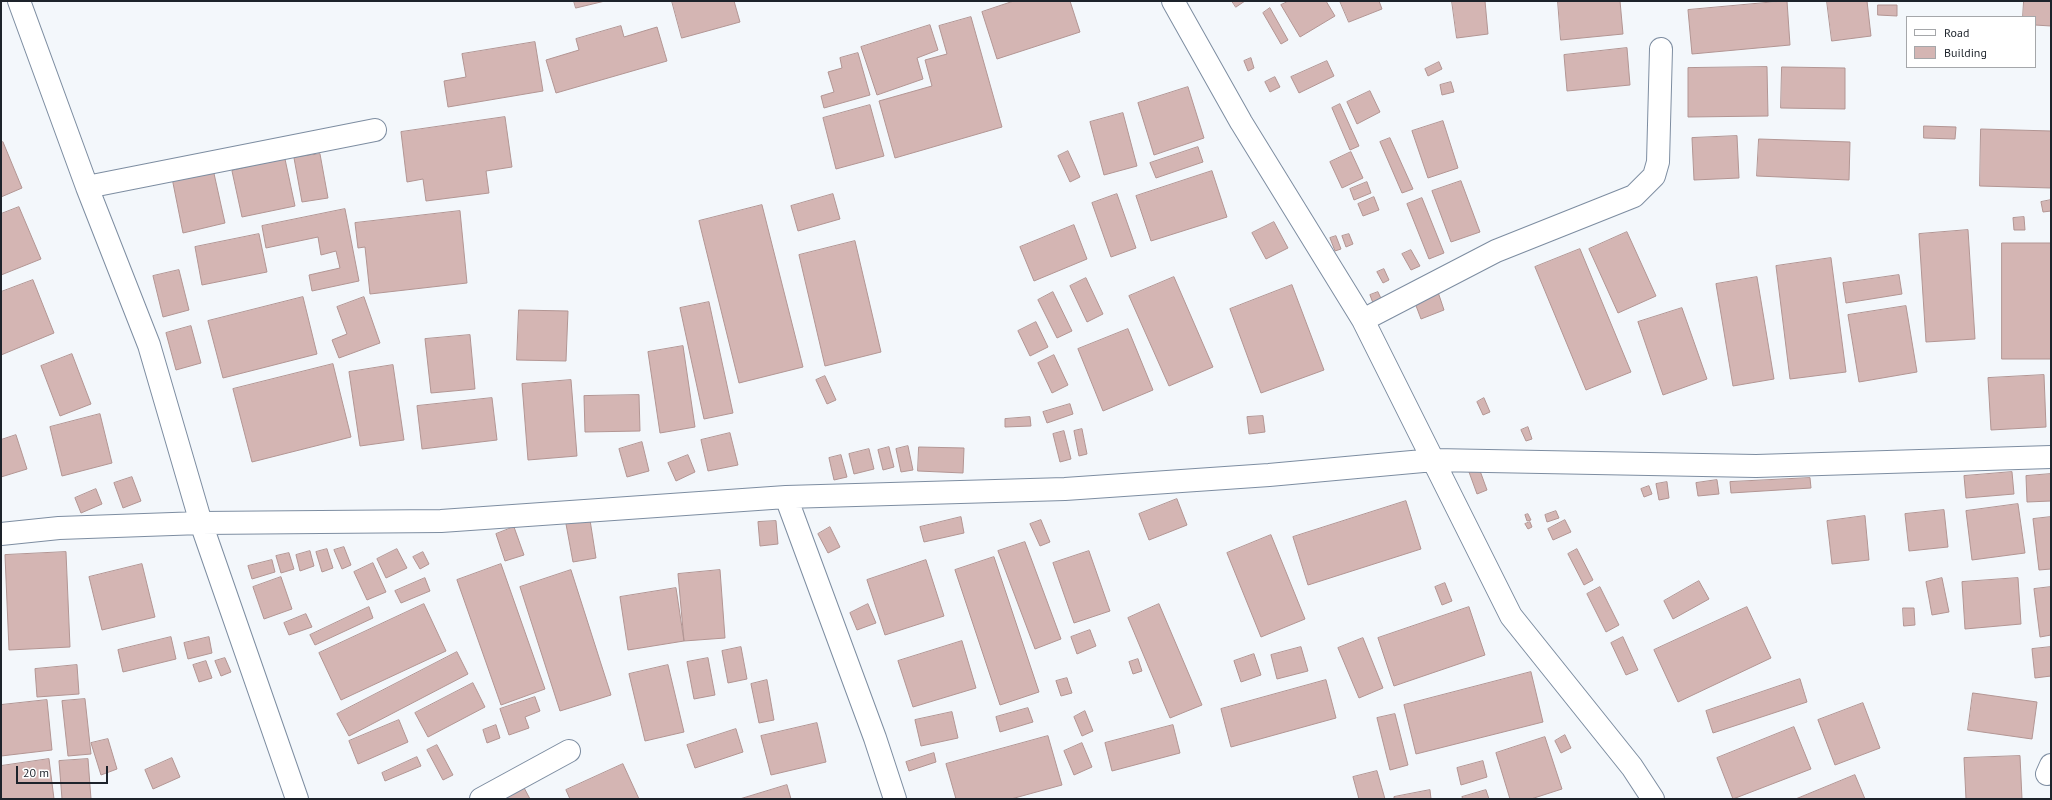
<!DOCTYPE html>
<html>
<head>
<meta charset="utf-8">
<style>
  body { margin:0 }
  #map { position:relative; width:2052px; height:800px; overflow:hidden; background:#f3f7fb; font-family:"PT Sans",sans-serif }
  canvas { display:block }
  .frame { position:absolute; inset:0; border:2px solid #1d232b; pointer-events:none }
  .legend { position:absolute; left:1906px; top:16px; width:130px; height:52px; box-sizing:border-box; background:#fff; border:1px solid #a5a7aa; margin:0; padding:5px 7px; list-style:none; font-size:12px; color:#1d232b }
  .legend li { display:flex; align-items:center; gap:8px; height:20px }
  .legend b { width:20px; border:1px solid #a5a7aa }
  .scale { position:absolute; left:16px; top:766px; width:92px; height:18px; box-sizing:border-box; border:2px solid #1d232b; border-top:0; padding-left:5px; font-size:12px; line-height:14px; white-space:nowrap; color:#1d232b; -webkit-text-stroke:3px #fff; paint-order:stroke }
</style>
</head>
<body>
<div id="map">
<canvas width="2052" height="800"></canvas>
<div class="frame"></div>
<ul class="legend">
<li><b style="height:5px;background:#fff"></b>Road</li>
<li><b style="height:11px;background:#d4b5b3"></b>Building</li>
</ul>
<div class="scale">20 m</div>
</div>
<script>
const c = document.querySelector('canvas').getContext('2d');
c.lineJoin = 'round';
function fillPath(path, color) { c.fillStyle = color; c.fill(path, 'evenodd'); }
function trace(path, color, width, dash) { c.strokeStyle = color; c.lineWidth = width; c.lineCap = dash ? 'butt' : 'round'; c.setLineDash(dash || []); c.stroke(path); }
const building = new Path2D(`
  M574,1h31l-29,7z
  M672,1h62l6,21 -58,16z
  M1014,1h56l10,31 -83,27 -15,-47z
  M1232,1h13l-9,6z
  M1289,1h37l9,15 -35,21 -19,-32z
  M1340,1h39l3,8 -33,13z
  M1452,1h33l3,33 -31,4z
  M1558,1h62l3,33 -62,6z
  M1787,1l3,44 -98,9 -4,-44z
  M1827,1h40l4,35 -39,5z
  M2024,1h27v25l-16,-1v-8h-12z
  M1878,5h19v11l-19,-1z
  M1270,8l18,32 -7,4 -18,-31z
  M971,17l31,110 -107,31 -16,-57 53,-15 -7,-26 22,-6 -8,-28z
  M930,25l8,25 -21,8 6,21 -46,16 -16,-48z
  M621,26l3,11 33,-10 10,34 -111,32 -10,-33 33,-10 -3,-11z
  M535,42l8,49 -95,16 -4,-26 22,-4 -4,-23z
  M1627,48l3,37 -63,6 -3,-36z
  M858,53l12,42 -46,13 -3,-12 13,-4 -6,-20 14,-4 -2,-10z
  M1251,58l3,10 -6,3 -4,-10z
  M1327,61l7,15 -35,17 -8,-16z
  M1439,62l3,7 -14,7 -3,-7z
  M1767,67l1,49 -80,1v-49z
  M1782,67l63,1v41l-64,-1z
  M1275,77l5,10 -10,5 -5,-10z
  M1451,82l3,10 -12,3 -2,-10z
  M1188,87l16,51 -50,17 -16,-52z
  M1370,91l10,21 -23,12 -10,-22z
  M1340,104l19,42 -9,4 -18,-42z
  M870,105l14,51 -48,13 -13,-51z
  M1123,113l14,53 -33,9 -14,-53z
  M505,117l7,50 -26,4 3,22 -63,8 -3,-22 -16,3 -6,-50z
  M1443,121l15,47 -30,10 -16,-47z
  M1924,126l32,1 -1,12 -31,-1z
  M1981,129l70,2v57l-71,-2z
  M1737,136l2,42 -45,2 -2,-42z
  M1390,138l23,51 -11,4 -22,-51z
  M1759,139l91,3 -1,38 -92,-4z
  M3,142l19,46 -21,9v-54z
  M1198,147l5,15 -47,16 -6,-15z
  M1068,151l12,26 -10,5 -12,-26z
  M1351,152l12,26 -21,10 -12,-26z
  M320,154l8,44 -26,4 -8,-44z
  M285,159l10,47 -53,11 -10,-46z
  M213,169l12,54 -42,10 -11,-55z
  M1212,171l15,46 -76,24 -15,-45z
  M1461,181l19,51 -29,10 -19,-51z
  M1367,182l4,11 -17,7 -4,-11z
  M833,194l7,25 -42,12 -7,-25z
  M1117,194l19,54 -25,9 -19,-54z
  M1374,197l5,13 -16,6 -5,-12z
  M1422,198l22,55 -15,6 -22,-55z
  M2051,200v11l-8,1 -2,-10z
  M762,205l41,162 -64,16 -40,-162z
  M19,207l22,52 -40,16v-61z
  M345,209l14,72 -47,10 -3,-16 31,-7 -4,-17 -15,4 -3,-18 -52,11 -4,-22z
  M460,211l7,72 -97,11 -5,-47 -7,1 -3,-25z
  M2024,217l1,13h-11l-1,-12z
  M1274,222l14,26 -22,11 -14,-26z
  M1074,225l13,34 -53,22 -14,-34z
  M1968,230l7,109 -49,3 -7,-108z
  M1627,232l29,64 -38,17 -29,-64z
  M259,234l8,38 -65,13 -7,-38z
  M1349,234l4,10 -7,3 -4,-11z
  M1336,236l5,13 -6,2 -5,-13z
  M855,241l26,111 -56,14 -26,-111z
  M2002,243h49v116h-49z
  M1580,249l51,123 -45,18 -51,-123z
  M1411,250l9,16 -9,4 -9,-16z
  M1831,258l15,114 -56,7 -14,-113z
  M1384,269l5,11 -6,3 -6,-11z
  M179,270l10,40 -26,7 -10,-41z
  M1899,275l3,19 -56,9 -3,-20z
  M1174,277l39,90 -44,19 -40,-90z
  M1757,277l17,102 -41,7 -17,-102z
  M1086,278l17,36 -16,8 -17,-36z
  M33,280l21,53 -53,22v-63z
  M1292,285l32,85 -63,23 -31,-84z
  M1436,286l8,24 -23,9 -9,-24z
  M1053,292l19,39 -15,7 -19,-38z
  M1378,292l7,15 -9,4 -6,-16z
  M303,297l14,57 -94,24 -15,-57z
  M364,297l16,46 -41,15 -7,-18 15,-6 -10,-27z
  M709,302l24,111 -29,6 -24,-111z
  M1906,306l11,66 -58,10 -11,-67z
  M1682,308l25,71 -44,16 -25,-73z
  M519,310l49,1 -2,50 -49,-1z
  M1036,322l12,25 -18,9 -12,-25z
  M191,326l10,37 -25,7 -10,-37z
  M1128,329l25,61 -50,21 -25,-62z
  M470,335l5,54 -44,4 -6,-54z
  M683,346l12,81 -35,6 -12,-81z
  M72,354l19,50 -31,12 -19,-50z
  M1054,355l14,30 -16,8 -14,-30z
  M333,364l18,73 -99,25 -19,-73z
  M393,365l11,75 -44,6 -11,-74z
  M2044,375l2,52 -55,3 -3,-52z
  M825,376l11,24 -9,4 -11,-24z
  M571,380l6,76 -49,4 -6,-76z
  M639,395l1,36 -55,1 -1,-36z
  M492,398l5,42 -75,9 -5,-43z
  M1484,398l6,14 -7,3 -6,-13z
  M1070,404l3,10 -26,9 -4,-11z
  M100,414l12,49 -50,13 -12,-49z
  M1263,416l2,16 -16,2 -2,-17z
  M1030,417l1,9 -26,1v-8z
  M1528,427l4,12 -6,2 -5,-11z
  M1082,429l5,25 -8,2 -5,-25z
  M1064,431l7,28 -11,3 -7,-28z
  M730,433l8,32 -30,6 -7,-31z
  M16,435l11,34 -26,8v-37z
  M642,442l7,29 -22,6 -8,-28z
  M908,446l5,24 -12,2 -5,-23z
  M889,447l5,20 -11,3 -5,-20z
  M919,447l45,1 -1,25 -45,-2z
  M869,449l5,20 -20,5 -5,-20z
  M688,455l7,17 -19,9 -8,-18z
  M841,455l6,22 -13,3 -5,-22z
  M1479,468l8,22 -10,4 -8,-22z
  M2012,472l2,22 -48,4 -2,-22z
  M2051,474v27l-24,1 -1,-26z
  M132,477l9,24 -18,7 -9,-25z
  M1810,478l1,10 -80,5 -1,-11z
  M1717,480l2,14 -21,2 -2,-13z
  M1667,482l2,16 -10,2 -3,-16z
  M1649,486l3,8 -8,3 -3,-8z
  M96,489l6,15 -21,9 -6,-15z
  M1177,499l10,26 -38,15 -10,-26z
  M1406,501l15,48 -113,36 -15,-48z
  M2018,504l7,49 -53,7 -6,-49z
  M1944,510l4,37 -39,4 -4,-37z
  M1556,511l3,7 -12,4 -2,-7z
  M1528,514l3,6 -4,1 -2,-6z
  M1865,516l4,44 -37,4 -5,-43z
  M961,517l3,16 -40,9 -4,-15z
  M2051,517v52l-12,1 -6,-51z
  M590,520l6,38 -23,4 -7,-38z
  M1041,520l9,22 -10,4 -10,-22z
  M1565,520l6,12 -18,8 -5,-11z
  M776,521l2,23 -18,2 -2,-24z
  M1530,522l2,5 -4,2 -3,-5z
  M514,527l10,28 -19,6 -9,-27z
  M830,527l10,20 -12,6 -10,-19z
  M1271,535l34,84 -44,18 -34,-84z
  M1025,542l36,97 -26,10 -37,-98z
  M344,547l7,18 -9,4 -8,-19z
  M327,549l6,19 -11,4 -6,-20z
  M397,549l10,19 -21,10 -9,-19z
  M1577,549l16,31 -9,5 -16,-31z
  M310,551l4,15 -14,5 -4,-16z
  M1089,551l21,60 -36,12 -21,-60z
  M66,552l4,95 -61,3 -4,-95z
  M423,552l6,12 -9,5 -7,-12z
  M289,553l5,16 -13,4 -5,-17z
  M994,557l45,135 -39,13 -45,-135z
  M272,560l3,12 -23,7 -4,-13z
  M926,560l18,56 -59,19 -18,-55z
  M373,563l13,29 -19,8 -13,-28z
  M142,564l13,53 -53,13 -13,-53z
  M501,564l44,125 -44,16 -44,-125z
  M571,570l40,125 -51,16 -40,-124z
  M720,570l5,68 -41,3 -6,-67z
  M281,577l11,32 -28,10 -11,-32z
  M425,578l5,13 -29,12 -6,-12z
  M1942,578l7,34 -17,3 -6,-33z
  M2018,578l3,46 -56,5 -3,-47z
  M1699,581l10,18 -36,20 -9,-18z
  M1445,583l7,18 -10,4 -7,-18z
  M1600,587l19,38 -13,7 -19,-38z
  M2051,587v48l-11,2 -6,-48z
  M676,588l8,53 -56,9 -8,-53z
  M424,604l22,47 -105,49 -22,-47z
  M868,604l8,19 -19,7 -7,-17z
  M1159,604l43,101 -32,13 -42,-100z
  M369,607l4,11 -58,27 -5,-10z
  M1469,607l16,48 -91,31 -16,-48z
  M1747,607l24,51 -93,44 -24,-52z
  M1903,608h11l1,17 -11,1z
  M306,614l6,13 -23,8 -5,-12z
  M1090,630l6,16 -19,8 -6,-17z
  M171,637l5,22 -53,13 -5,-22z
  M209,637l3,16 -24,6 -4,-16z
  M1623,637l15,33 -12,5 -15,-32z
  M1363,638l20,50 -24,10 -21,-50z
  M962,641l14,47 -63,19 -15,-46z
  M741,647l6,32 -19,4 -6,-32z
  M1301,647l7,24 -31,8 -6,-24z
  M2051,647v29l-16,2 -3,-29z
  M457,652l11,22 -119,62 -12,-22z
  M1254,654l7,21 -20,7 -7,-21z
  M225,658l6,14 -10,4 -6,-15z
  M708,658l7,37 -21,4 -7,-37z
  M1138,659l4,12 -9,3 -4,-12z
  M206,661l6,17 -13,4 -6,-17z
  M77,665l2,29 -42,3 -2,-28z
  M668,665l16,67 -39,9 -16,-67z
  M1531,672l12,50 -127,32 -12,-49z
  M1067,678l5,15 -11,3 -5,-15z
  M1800,679l7,23 -94,31 -7,-22z
  M767,680l7,40 -15,3 -8,-39z
  M1326,680l10,38 -105,29 -10,-38z
  M473,683l12,24 -57,30 -13,-24z
  M1973,693l64,9 -5,37 -64,-9z
  M535,697l5,14 -15,6 4,11 -20,7 -9,-26z
  M85,699l6,55 -23,2 -6,-55z
  M47,700l5,50 -51,6v-51z
  M1863,703l17,45 -45,17 -17,-45z
  M1028,708l5,14 -33,10 -4,-15z
  M1085,711l8,20 -11,5 -8,-19z
  M952,712l6,26 -37,8 -6,-26z
  M1395,714l13,51 -18,5 -13,-52z
  M399,720l9,22 -50,22 -9,-23z
  M817,723l9,39 -55,13 -10,-39z
  M496,725l4,13 -13,5 -4,-13z
  M1173,725l7,28 -68,18 -7,-28z
  M1794,727l17,42 -78,30 -16,-41z
  M736,729l7,23 -48,16 -8,-23z
  M1565,735l6,13 -10,5 -6,-12z
  M1048,736l14,49 -51,14h-55l-10,-35z
  M1545,737l17,52 -31,10h-21l-14,-46z
  M108,739l9,30 -16,6 -10,-32z
  M1082,743l10,24 -18,8 -10,-24z
  M437,745l16,30 -10,5 -16,-30z
  M934,753l2,9 -27,9 -3,-9z
  M2020,756l2,43h-56l-2,-41z
  M417,757l4,9 -36,15 -3,-8z
  M172,758l8,19 -27,12 -8,-19z
  M49,759l5,40h-53v-33z
  M88,759l3,40h-29l-3,-38z
  M1483,761l4,16 -26,8 -4,-17z
  M623,764l16,35h-69l-4,-9z
  M1377,771l8,28h-26l-6,-22z
  M1855,775l10,24h-69z
  M521,782l9,17h-39z
  M787,785l4,14h-51z
  M1430,790l1,9h-37v-2z
  M1486,790l3,9h-26l-1,-2z`);
const minor = new Path2D(`
  M19,1l68,186 62,158 52,178 96,276
  M1173,1l68,121 122,198 148,296 121,151 21,32
  M87,187l288,-57
  M1363,320l133,-69 138,-55 20,-20 4,-14 3,-113
  M786,497l89,241 20,61
  M1,534l58,-6 142,-5 240,-2 345,-24 279,-8 204,-14 165,-15 322,6 295,-9
  M2047,774l4,-9
  M481,799l88,-48`);
fillPath(building, '#d4b5b3');
trace(building, '#b29593', 1);
trace(minor, '#7d8da1', 24);
trace(minor, '#fff', 22);
</script>
</body>
</html>
